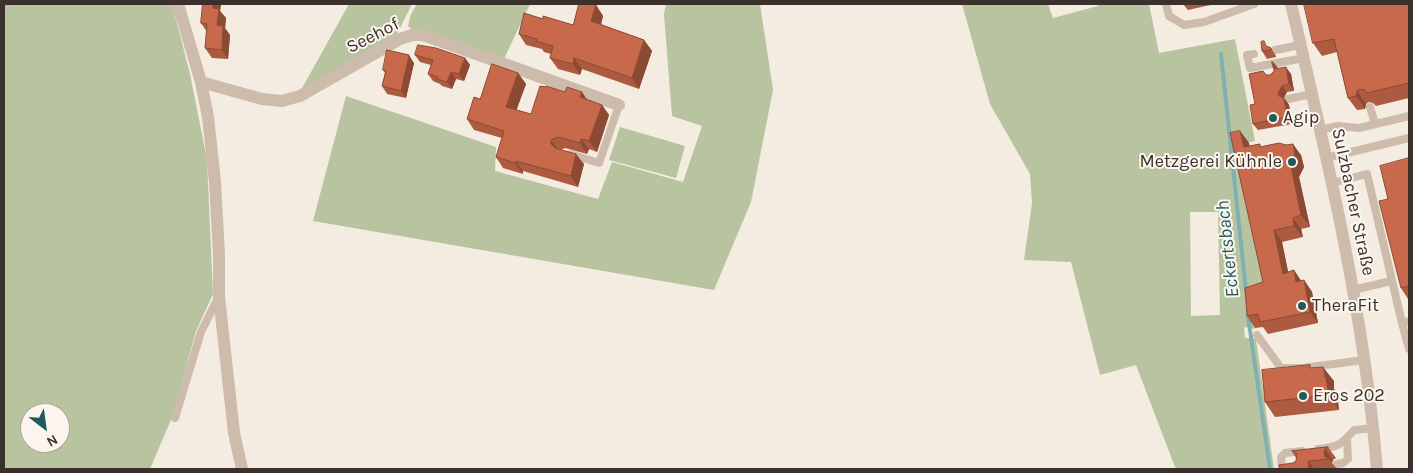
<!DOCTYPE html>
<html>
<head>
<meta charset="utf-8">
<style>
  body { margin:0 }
  #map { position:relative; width:1413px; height:473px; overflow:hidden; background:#f4ebe1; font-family:Karla,sans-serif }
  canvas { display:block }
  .frame { position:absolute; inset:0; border:5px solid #3b302b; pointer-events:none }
  .north { position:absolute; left:20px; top:403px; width:50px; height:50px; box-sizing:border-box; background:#fbf5ee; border:1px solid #aea6a0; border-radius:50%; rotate:150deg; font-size:14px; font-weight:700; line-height:20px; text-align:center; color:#3b302b }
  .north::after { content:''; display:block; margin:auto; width:18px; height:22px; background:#1f5a5e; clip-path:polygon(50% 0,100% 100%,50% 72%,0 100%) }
</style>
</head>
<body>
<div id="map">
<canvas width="1413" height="473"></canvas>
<div class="frame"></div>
<div class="north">N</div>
</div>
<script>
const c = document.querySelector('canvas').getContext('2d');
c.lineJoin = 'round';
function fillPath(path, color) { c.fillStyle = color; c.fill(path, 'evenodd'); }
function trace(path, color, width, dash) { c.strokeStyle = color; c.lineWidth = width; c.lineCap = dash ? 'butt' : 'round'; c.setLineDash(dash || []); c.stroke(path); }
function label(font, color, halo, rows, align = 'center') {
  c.font = font + ' Karla,sans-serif'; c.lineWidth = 4; c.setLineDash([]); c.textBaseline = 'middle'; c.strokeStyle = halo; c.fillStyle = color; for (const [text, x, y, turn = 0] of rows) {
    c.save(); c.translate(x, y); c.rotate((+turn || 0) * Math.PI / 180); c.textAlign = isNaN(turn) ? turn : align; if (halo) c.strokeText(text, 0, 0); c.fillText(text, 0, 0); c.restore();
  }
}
const green = new Path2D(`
  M4,4h168l18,70 17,86 6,134 -17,37 -23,84 -23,54h-146zM30,413h30v30h-30z
  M349,4h63l-15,30 -96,56z
  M417,4h113l-27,57 -91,-31 -4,-4 3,-12z
  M666,4h94l13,86 -22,112 -37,88 -401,-69 33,-125 150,51 -1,24 103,28 14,-37 71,20 19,-56 -30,-10 -8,-102z
  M962,4h86l5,14 45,-12v-2h51l10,49 76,-14 20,102 -18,4 28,139 -14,14 4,31 -11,-2 1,11 11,1 18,130h-96l-3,-2 -39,-102 -36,10 -29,-113 -47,-2 8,-57 -2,-29 -40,-70zM1190,212h28l2,103 -29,1z
  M620,127l65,19 -9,32 -67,-18z`);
const stream = new Path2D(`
  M1221,54l25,237
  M1248,316l22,153`);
const service = new Path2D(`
  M1166,4l3,12 15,9 20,-3 50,-18
  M1275,50l26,-5
  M1254,54l-7,1 3,13 54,-10
  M1288,99l24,-5
  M1370,107l5,17
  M1320,130l18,-4 21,2 50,-12
  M570,154l29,9 20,-58
  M1326,158l83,-20
  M1332,183l35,-9 35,149 7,-2
  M1353,290l38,-9
  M1402,323l7,26
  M1257,335l24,33h22l61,-8
  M175,418l26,-86 17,-34
  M1318,449c20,-2 23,-4 36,-19l20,-2
  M1337,464l6,-1 5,-4 -1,-20
  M1287,469l-5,-1 -1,-11 4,-4 17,-2`);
const minor = new Path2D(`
  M178,4l23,78 7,35 7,65 4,72v43l15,136 8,36
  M201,82l61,17 20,2 18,-5 100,-57 12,-4h11l196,70`);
const tertiary = new Path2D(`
  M1291,4c36,153 73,308 86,465`);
const wall = new Path2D(`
  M203,4h18l-1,7 6,7 -1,10 5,7 -2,24 -16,-1 -7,-10 2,-16 -6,-9z
  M1183,4h32l-27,6z
  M1409,4v94l-33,8 -3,-3 -4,-1 -3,2 -1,5 -8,1 -9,-12 -11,-46 -15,4 -9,-13z
  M596,5l7,11 -2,9 43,15 8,11 -13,38 -57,-20 -2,6 -22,-6 -8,-11 1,-4 -7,-2 -2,-3 -16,-4 -7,-11 24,-15 30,6z
  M1268,47l3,1 5,8v1l-9,2 -5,-8z
  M415,55l50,3 5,7 -6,16 -8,-2 -4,10 -10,-3 -2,-2 -7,-3 -5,-7 3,-9 -11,-3z
  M414,63l-8,35 -19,-4 -5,-8 3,-13 -2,-3z
  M1278,68l13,6 3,17 -7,1 -3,6 5,7 3,19 -34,6 -5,-6 2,-20 11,-29h4z
  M518,73l8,11 -10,26 15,4 34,-22h17l5,8 15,5 7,10 -12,37 -8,-3 -2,5 -22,-6 -4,2 23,14 -6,23 -55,-16v3l-20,-6 -7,-11 6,-19 -28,-8 -7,-11 13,-20z
  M1240,131l9,12v3l13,1 39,8 3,12 -5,10 11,50 -9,2 2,8 -21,5 6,30 6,-2 7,11 3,-1 8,12 6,31 -50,11 -5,-7 -8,1 -8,-12 16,-34z
  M1409,158v141h-1l-7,-11 -13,-89z
  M1312,368l22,13v8l3,3 2,18 -64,7 -10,-15z
  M1328,447l8,11 -3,2 -1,3 5,6h-57l16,-8v-3l-4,-7z`);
const shadedWall = new Path2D(`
  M213,4h8l-1,7 6,7 -1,10 5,7 -2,24 -6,-9 -9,-42z
  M596,5l7,11 -4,16 -8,-11z
  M644,40l8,11 -13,38 -7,-11z
  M409,55l5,8 -8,35 -5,-7z
  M465,58l5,7 -6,16 -5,-7z
  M574,58l8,11 -2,6 -7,-11z
  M1273,62l5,6 -3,1z
  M1286,67l5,7 3,17 -5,-7z
  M451,72l5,7 -4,10 -5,-7z
  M518,73l8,11 -12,33 -8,-10z
  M1282,86l5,6 -5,8 -4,-7z
  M1357,91l9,13 -1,5 -9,-13z
  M582,92l7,11 -9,-6z
  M1284,98l5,7 3,19 -5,-7z
  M602,105l7,10 -12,37 -8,-11z
  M1240,131l9,12 3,16 -8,-12z
  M581,139l8,10 -2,5 -7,-11z
  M551,140l8,11 -8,-7z
  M1293,144l8,11 3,12 -5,10 11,50 -9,-12 -10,-49z
  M576,154l8,10 -6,23 -7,-11z
  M516,161l7,10v3l-8,-11z
  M1293,218l8,11 2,8 -9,-11z
  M1274,230l8,12 9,44 -8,-12z
  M1294,270l8,12h-6z
  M1304,280l8,12 6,31 -8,-11z
  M1323,367l11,14v8l3,3 2,18 -10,-15 -4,-18z
  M1325,449l8,11 -1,3 -2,-4h-3l-3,-6z
  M1308,461l6,8h-5z`);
const building = new Path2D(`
  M203,4h10v4l6,1 -2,16 6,1 -1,24 -17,-2 2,-24 -6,-1z
  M579,4h12l5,1 -5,16 53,19 -12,38 -58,-20 -1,6 -23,-6 3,-12 -17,-5 1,-2 -18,-5 5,-21 19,6v-3l30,9z
  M1304,4h105v79l-42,10 -2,-3 -5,-1 -3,2 -1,5 -8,2 -14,-59 -21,4z
  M1264,41l2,5 5,2v2l-9,1 -1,-9z
  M418,45l18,3 29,10 -6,16 -8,-2 -4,10 -10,-3 1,-2 -10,-3 5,-14 -18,-5z
  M387,50l22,5 -8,36 -19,-5 4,-15 -3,-1z
  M1272,62h1l2,7 11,-2 3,17 -7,2 -4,7 1,3 5,2 3,19 -34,7 -3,-19 5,-1 -6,-30 14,-3 3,4h4l4,-4z
  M492,64l26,9 -12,34 25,7 9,-28 6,1v-1l19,6 2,-5 15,5 -2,5 22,8 -13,36 -8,-2 -1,4 -22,-6 -7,3v4l4,4 21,6 -5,22 -55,-15 -1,2 -19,-6 8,-26 -37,-12 7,-22 6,2z
  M1240,131l4,16 16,-3v3l19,-4 7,2 7,-1 2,11 -4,11 10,49 -8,3 1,8 -20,4 9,44 11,-4 2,12 8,-2 6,32 -50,10 -2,-8 -11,2 -2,-28 18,-6 -33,-149z
  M1409,158v128l-8,2 -22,-87 9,-2 -8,-33z
  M1310,365v3l13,-1 2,10h1l3,18 -64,7 -3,-32z
  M1328,447l-3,2 -1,4 1,4 5,2 -22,2 1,8h-29l-1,-4 14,-2 3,-2 1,-7 -5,-3z`);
const markers = [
  [1273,118,5,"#1f5a5e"],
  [1292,162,5,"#1f5a5e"],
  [1302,306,5,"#1f5a5e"],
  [1303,396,5,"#1f5a5e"]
];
const streetNames = [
  ["Seehof",373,36,-27],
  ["Sulzbacher Straße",1353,202,78]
];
const poiNames = [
  ["Agip",1283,118],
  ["Metzgerei Kühnle",1282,162,"right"],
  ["TheraFit",1312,306],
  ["Eros 202",1313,396]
];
const waterNames = [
  ["Eckertsbach",1228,249,-96]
];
fillPath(green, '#b8c4a0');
trace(stream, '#7fb0b2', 4);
trace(service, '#cdbbac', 8);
trace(minor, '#cdbbac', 12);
trace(tertiary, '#cdbbac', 12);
fillPath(wall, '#ac5a40');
fillPath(shadedWall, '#8c4a34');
fillPath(building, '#c8694b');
trace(building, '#8c4a34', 1);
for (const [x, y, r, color] of markers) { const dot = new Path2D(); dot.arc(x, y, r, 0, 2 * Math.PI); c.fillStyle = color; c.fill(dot); trace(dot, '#fbf5ee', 2); }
label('18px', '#3b302b', '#fbf5ee', streetNames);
label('18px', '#3b302b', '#fbf5ee', poiNames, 'left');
label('italic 19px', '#1f5a5e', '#fbf5ee', waterNames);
</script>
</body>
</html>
